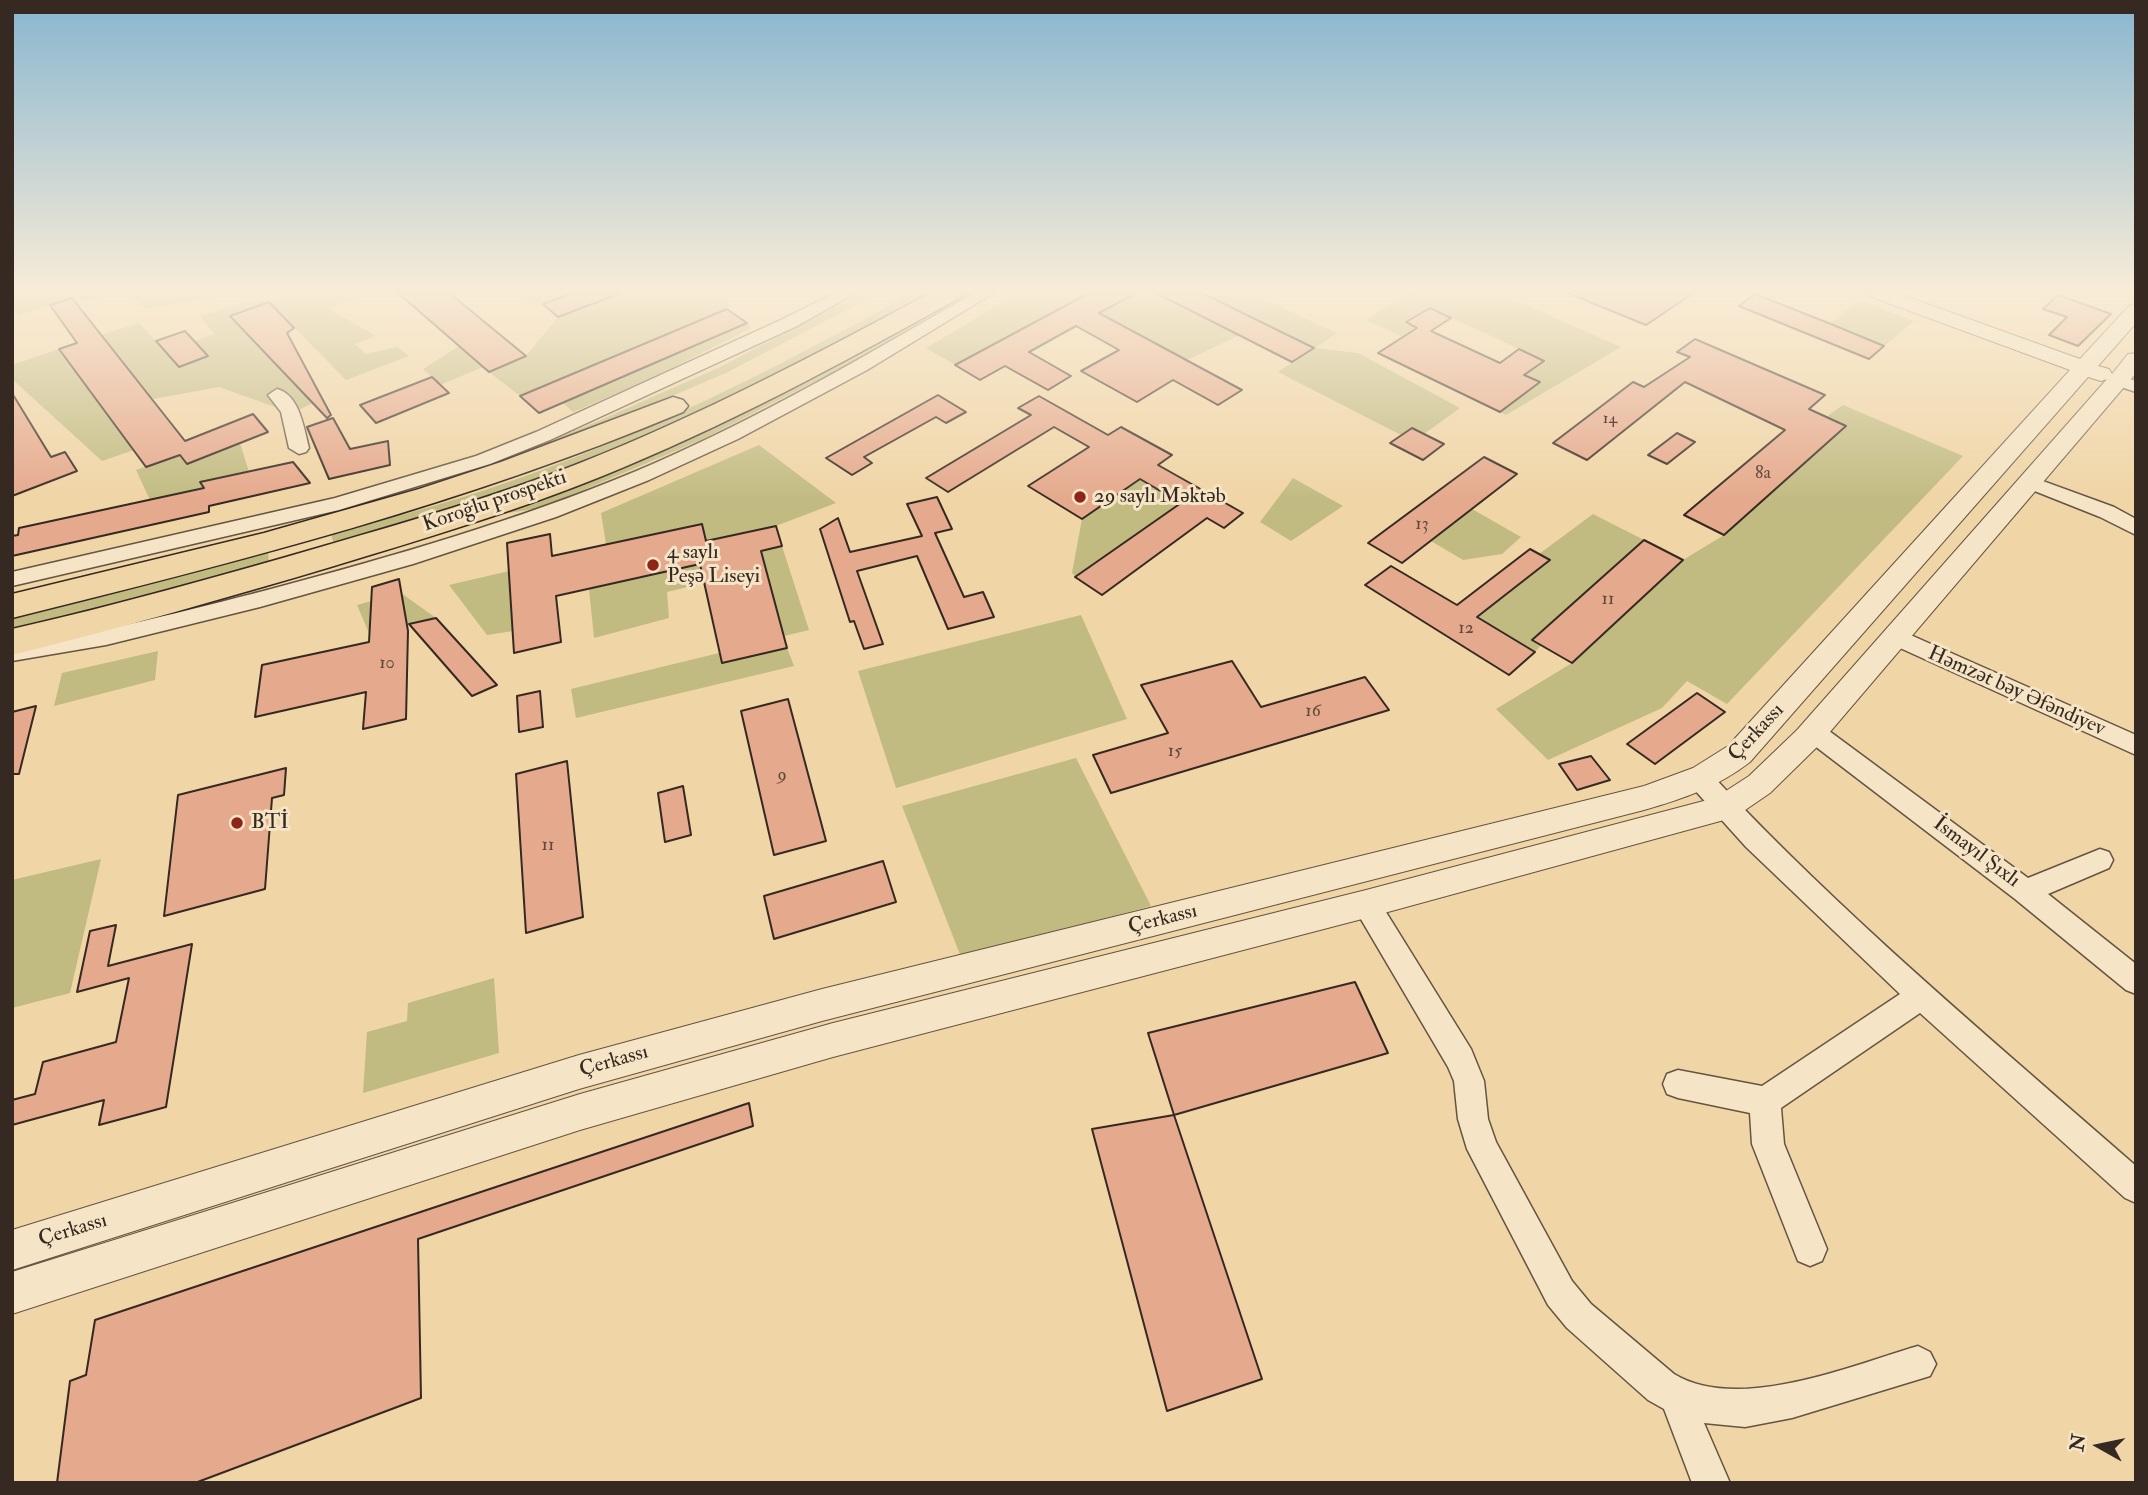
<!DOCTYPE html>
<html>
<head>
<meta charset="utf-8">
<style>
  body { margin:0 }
  #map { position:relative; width:2148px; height:1495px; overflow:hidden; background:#f0d5a6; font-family:"IM FELL Double Pica",serif }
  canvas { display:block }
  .frame { position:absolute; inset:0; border:14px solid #352921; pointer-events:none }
  .north { position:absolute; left:2064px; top:1411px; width:70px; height:70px; -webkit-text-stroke:5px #f5e4c5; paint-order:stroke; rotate:279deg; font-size:19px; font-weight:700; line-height:28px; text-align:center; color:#352921 }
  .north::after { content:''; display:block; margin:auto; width:24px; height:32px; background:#352921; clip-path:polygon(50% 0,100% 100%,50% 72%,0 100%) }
</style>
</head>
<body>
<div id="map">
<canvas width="2148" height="1495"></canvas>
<div class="frame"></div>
<div class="north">N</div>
</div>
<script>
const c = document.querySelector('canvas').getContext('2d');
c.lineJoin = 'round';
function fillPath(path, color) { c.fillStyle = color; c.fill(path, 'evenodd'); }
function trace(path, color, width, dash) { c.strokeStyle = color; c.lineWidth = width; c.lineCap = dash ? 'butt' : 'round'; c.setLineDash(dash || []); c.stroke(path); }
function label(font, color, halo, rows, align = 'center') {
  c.font = font + ' "IM FELL Double Pica",serif'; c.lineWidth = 6; c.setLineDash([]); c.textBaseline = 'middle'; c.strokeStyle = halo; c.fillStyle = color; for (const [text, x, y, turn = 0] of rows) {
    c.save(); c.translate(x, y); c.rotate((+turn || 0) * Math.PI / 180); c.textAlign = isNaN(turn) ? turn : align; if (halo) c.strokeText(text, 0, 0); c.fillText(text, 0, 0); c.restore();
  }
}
const green = new Path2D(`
  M12,292h105l-34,10 -5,-6 -60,19 -6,-10z
  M128,292h113l-96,17z
  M315,292h35l8,7 -32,8 50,29 -21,8 11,10 31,-7 12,9 -63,24 -77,-78 -38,15 82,86 -21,10 -73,-26 -66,12 -52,-64 38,-12 17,18 52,15 -14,-15 20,-7 -14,-18 54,-16 15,2z
  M513,292h64c-28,10 -39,19 -64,0z
  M624,292h104l-1,17 -207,87 -31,-24 37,-16 32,-39z
  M863,292h18l-153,80 -160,69 -64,23 -34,8 126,-50 124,-55z
  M914,292h17c-140,77 -284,146 -434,203 -53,19 -109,33 -163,49l-3,-10c51,-14 103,-27 154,-44 149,-49 292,-122 429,-198z
  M964,292h12l-123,70 -152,78 -160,68 -40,6 203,-83 163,-84z
  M1020,292h71l-136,73 -29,-17z
  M1138,292l32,8 70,35 -53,25 -66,-35 -25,12 -20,-11z
  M1200,292h48l89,41 -22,15 43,5 102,55 -36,26 -12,-6 -11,7 -123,-63 35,-24z
  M1411,292h85l125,55 -115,68 -6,-3 39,-30 -15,-7 19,-15 -113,-52 -23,14 10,6 -14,9 -37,-17z
  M1858,300l56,21 -30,25 -53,-22z
  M747,323l5,5 -104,52 -75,32 -10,-9z
  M459,346l24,21 -43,18 -17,-16z
  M59,349l75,101 -32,11 -90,-82v-14z
  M1843,405l120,51 -236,248 -40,-23 -25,27 -114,52 -52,-51 76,-46 111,-103 41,-25 122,-108 -20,-10z
  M240,443l9,29 -39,14 -60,14 -14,-30 44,-15 7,9z
  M759,445l77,58 -60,23 -70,15 -4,-17 -96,20 -5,-31z
  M1293,478l50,28 -52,35 -31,-19z
  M1140,479l41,24 -105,74 -4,-4 10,-54z
  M1472,509l49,28 -19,17 -39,6 -32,-19z
  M1593,514l51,26 -111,99 8,6 -6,7 -78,-47 25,-19 20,12 47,-37 -10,-7z
  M782,546l27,84 -25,6 -21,-76 -61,14 2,9 -37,9 2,26 -75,20 -5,-49z
  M268,551l1,12 -257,65v-11z
  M509,571l4,60 -26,4 -38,-50z
  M401,593l35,25 -67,15 -12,-28z
  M1081,615l46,104 -231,69 -38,-117z
  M787,648l7,18 -218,52 -5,-29 148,-36 3,10z
  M158,651l-3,29 -101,26 8,-33z
  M1076,758l75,148 -190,51 -59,-151z
  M101,859l-31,134 -58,15v-128z
  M494,978l5,75 -136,40 4,-61 40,-11 1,-18z`);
const building = new Path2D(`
  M397,292h51l78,64 -37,16z
  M577,292h44v1l-63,24 -15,-13z
  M1091,292h47l-39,21 143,77 -24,15 -45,-25 -36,22 -56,-31 38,-21 -43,-24 -47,26 42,24 -23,14 -43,-24 -25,14 -25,-15z
  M1154,292h46l114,56 -22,14z
  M1565,292h130l-49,33z
  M1755,294l76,30 53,22 -15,13 -130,-53z
  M2058,295l53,19 -33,32 -29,-11 18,-18 -24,-8z
  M72,298l113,143 68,-27 15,18 -81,32 -7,-9 -34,12 -87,-118 18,-6 -27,-38z
  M269,302l25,26 -7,5 44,82 -4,3 -97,-102z
  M1430,308l21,10 -20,13 69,32 19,-14 25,12 -20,14 16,7 -40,30 -122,-59 39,-25 -11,-6z
  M727,309l20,14 -208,90 -19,-17z
  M185,331l23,25 -29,11 -23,-26z
  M1695,339l130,56 -16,14 37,17 -122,109 -40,-20 101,-85 -100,-48 -98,78 -34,-17 80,-61 11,5 46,-30 -13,-5z
  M432,377l17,16 -73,30 -16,-18z
  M12,393l39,64 14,-5 12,19 -65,25z
  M938,395l28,17 -20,11 -10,-6 -72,40 8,6 -20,12 -26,-17z
  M1039,396l69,39 13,-8 51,28 -14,10 85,48 -19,15 -17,-10 -105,77 -27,-18 106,-74 -41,-24 -58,40 -54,-33 61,-39 -35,-20 -106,65 -22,-14 105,-63 -13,-7z
  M333,418l17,31 38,-8 2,24 -61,14 -22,-52z
  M1412,428l32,16 -21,16 -33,-17z
  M1677,433l18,9 -28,22 -19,-9z
  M1484,457l33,17 -115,89 -34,-20z
  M293,462l17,21 -101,23v6l-197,44v-20l6,-1 1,-7 185,-40 -4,-6z
  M937,497l15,32 -17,4 29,64 19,-5 11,25 -46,12 -31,-73 -60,15 26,73 -19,5 -10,-28 -4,1 -30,-93 18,-11 12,34 72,-16 -15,-32z
  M702,524l4,17 70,-15 6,20 -21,5 26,97 -65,15 -22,-99 -144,32 5,46 -47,11 -7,-110 43,-9 2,22z
  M1644,540l39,20 -111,103 -40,-23z
  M1530,549l20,11 -73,57 58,35 -26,23 -144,-90 26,-19 66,39z
  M399,579l9,52 -2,88 -43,10 3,-37 -111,25 7,-52 107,-23 3,-55z
  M436,618l61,67 -25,11 -63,-72z
  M1232,661l29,46 104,-30 24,33 -278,83 -18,-38 75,-22 -27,-48z
  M540,691l3,36 -24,5 -2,-36z
  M1697,693l28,19 -70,52 -28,-20z
  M788,699l38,142 -52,14 -33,-144z
  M36,706l-17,68h-7v-62z
  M1591,756l19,24 -33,10 -18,-26z
  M567,761l16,156 -57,16 -10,-159z
  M286,768l-2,27 -12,3 -7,91 -101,27 14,-121z
  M683,786l8,49 -26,7 -7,-49z
  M883,861l13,41 -122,37 -10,-43z
  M116,925l-8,41 84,-22 -26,163 -67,18 5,-25 -92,25v-25l23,-6 8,-32 73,-20 13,-64 -52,14 13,-61z
  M1355,982l33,71 -214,62 -26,-82z
  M749,1103l4,23 -335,113 3,159 -226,85h-138l13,-102 16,-6 9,-55z
  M1174,1115l88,264 -95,32 -75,-282z`);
const minor = new Path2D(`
  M837,292h20l-60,34 -247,114 -60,24 -151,46 -327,76v-14l323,-74 141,-42 60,-24 249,-114z
  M976,292h19l-128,78 -129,69 -89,41 -93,37 -143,47 -153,43 -154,38 -94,16v-16c88,-11 173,-34 259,-56 123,-33 245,-68 363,-117 119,-50 231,-116 342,-180z
  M2118,375l18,6v11l-24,-8 -3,-4z
  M277,389c23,6 27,40 32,59l-3,4 -7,2 -10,-6 -8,-36 -13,-17z
  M2029,476l85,31 22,12v16l-36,-18 -78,-31 -3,-4 3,-4z
  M1897,629l239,106v20l-247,-112 -3,-6 3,-6z
  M1812,722l9,3 207,153 72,-29 9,3 4,8 -4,8 -61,26 88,70v30l-10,-4 -111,-91 -212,-162 -3,-6 3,-6z
  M1701,770l9,3c131,141 281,266 426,393v37l-11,-5 -205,-185 -139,95 3,36 43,105 -5,12 -12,5 -12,-5 -46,-117 -2,-31 -72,-15 -11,-4 -4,-10 4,-10 11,-4 84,16 138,-92 -154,-147 -54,-60 -4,-7 4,-7z
  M1366,892l10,4 95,153 13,32 4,38 8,23 76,139 19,23 83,70c64,39 176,-8 244,-28l12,6 6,12 -6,12 -138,42 -47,9 -41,-4 26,60h-38l-28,-74 -16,-9 -81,-72 -19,-23 -81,-156 -9,-30 -4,-38 -6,-14 -96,-163 4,-8z`);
const tertiary = new Path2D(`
  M1866,292h28l186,67 49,-53 7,-2v19l-38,43 11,3 3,5 16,-20 8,-1v20l-318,373 -48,47 -35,24 -369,101 -533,139 -253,73 -568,184v-42l568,-178 253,-71 533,-133 349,-92 34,-22 48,-46 310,-351 -6,2 -13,-4 -338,385c-32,25 -68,37 -106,48l-822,211 -243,68 -567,181v-40l567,-175 243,-66 822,-203 49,-18 35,-22 342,-376 -201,-74z`);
const primary = new Path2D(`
  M932,292h31l-4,6c-116,65 -235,129 -359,179 -87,35 -177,62 -266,89 -107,32 -214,62 -322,89v-26c105,-24 209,-53 312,-83 86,-25 173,-50 256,-83 121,-48 237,-109 352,-171z
  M673,397l10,3 5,6 -5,6c-219,92 -441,149 -671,206v-24l252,-61 155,-44 82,-27z`);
const markers = [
  [1080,497,7,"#8f2418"],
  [653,565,7,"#8f2418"],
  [237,823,7,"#8f2418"]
];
const farNumbernames = [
  ["14",1610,420]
];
const numberNames = [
  ["8a",1763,474],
  ["13",1422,525],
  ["11",1608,600],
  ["12",1466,629],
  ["10",387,664],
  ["16",1313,712],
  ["15",1175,752],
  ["9",782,776],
  ["11",548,846]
];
const poiNames = [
  ["29 saylı Məktəb",1094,497],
  ["4 saylı",667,553],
  ["Peşə Liseyi",667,577],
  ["BTİ",251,823]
];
const streetNames = [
  ["Koroğlu prospekti",495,502,-19],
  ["Həmzət bəy Əfəndiyev",2016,692,24],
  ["Çerkassı",1757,733,-47],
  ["İsmayıl Şıxlı",1976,853,37],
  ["Çerkassı",1163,920,-14],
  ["Çerkassı",614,1062,-16],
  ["Çerkassı",73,1231,-17]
];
fillPath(green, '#c1bb82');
fillPath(building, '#e5a98d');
trace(building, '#352921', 2);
trace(minor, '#645442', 3);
trace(tertiary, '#645442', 2);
trace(primary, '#352921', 3);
fillPath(minor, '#f5e4c5');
fillPath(tertiary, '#f5e4c5');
fillPath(primary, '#f0d5a6');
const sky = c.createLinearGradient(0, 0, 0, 501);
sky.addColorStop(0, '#89b6d0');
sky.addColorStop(0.58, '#f8ecd7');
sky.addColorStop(1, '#f8ecd700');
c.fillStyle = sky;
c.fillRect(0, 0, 2148, 501);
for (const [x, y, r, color] of markers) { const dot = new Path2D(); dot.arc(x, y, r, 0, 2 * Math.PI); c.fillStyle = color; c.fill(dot); trace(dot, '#f5e4c5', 2.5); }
label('16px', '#61493c', null, farNumbernames);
label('18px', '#61493c', null, numberNames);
label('21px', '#352921', '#f5e4c5', poiNames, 'left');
label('21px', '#352921', '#f5e4c5', streetNames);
</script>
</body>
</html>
